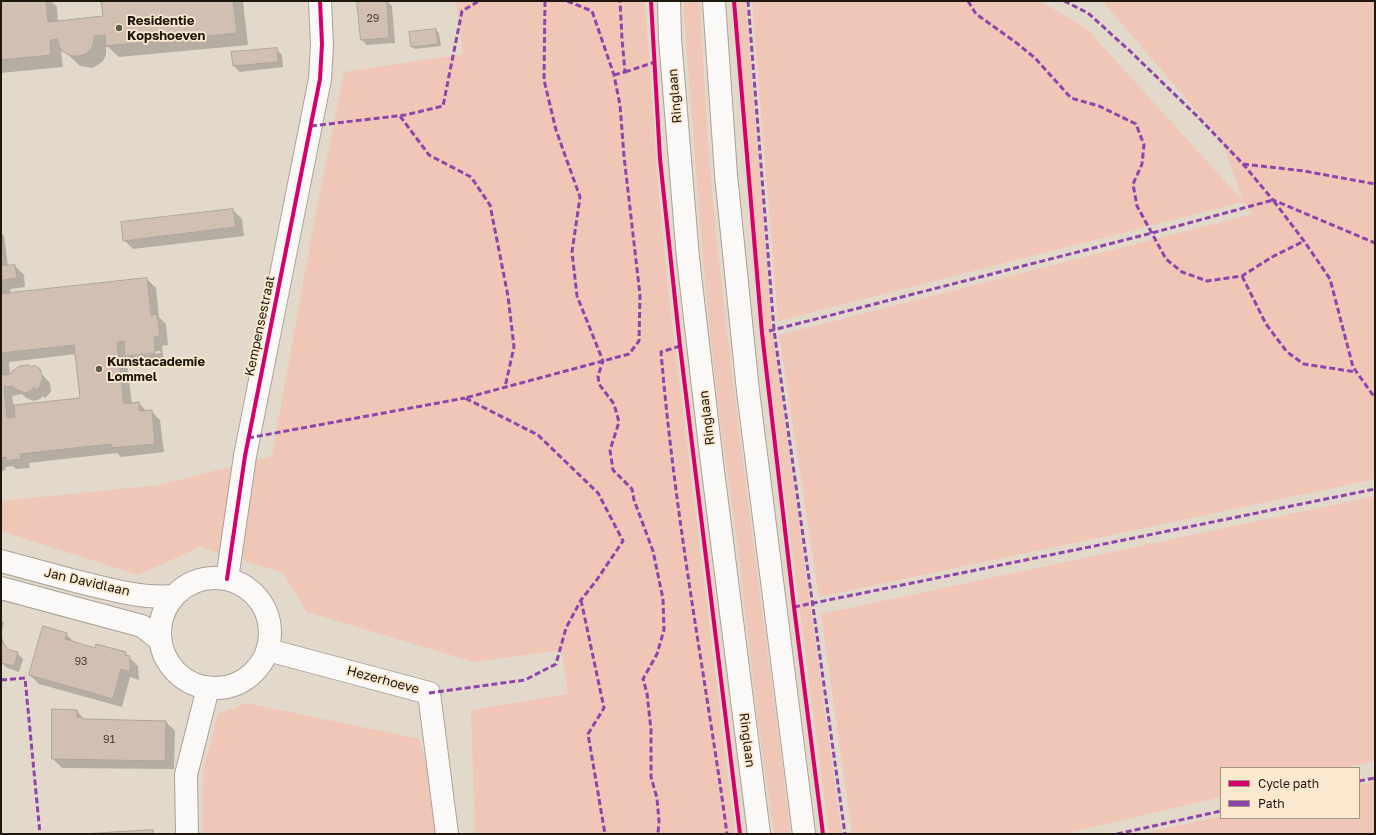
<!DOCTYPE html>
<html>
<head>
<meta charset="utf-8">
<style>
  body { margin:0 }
  #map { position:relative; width:1376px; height:835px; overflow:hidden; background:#e3d9cb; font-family:"Golos Text",sans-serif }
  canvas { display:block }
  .frame { position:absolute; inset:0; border:2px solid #1d170e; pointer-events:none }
  .legend { position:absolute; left:1220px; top:767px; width:140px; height:52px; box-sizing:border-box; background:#fae9ce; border:1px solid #a29581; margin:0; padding:5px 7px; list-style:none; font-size:12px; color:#1d170e }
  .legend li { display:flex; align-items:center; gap:8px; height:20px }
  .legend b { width:20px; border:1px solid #a29581 }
</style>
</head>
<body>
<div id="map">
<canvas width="1376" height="835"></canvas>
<div class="frame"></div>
<ul class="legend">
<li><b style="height:5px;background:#d6006c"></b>Cycle path</li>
<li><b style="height:5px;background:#8e44ad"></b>Path</li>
</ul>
</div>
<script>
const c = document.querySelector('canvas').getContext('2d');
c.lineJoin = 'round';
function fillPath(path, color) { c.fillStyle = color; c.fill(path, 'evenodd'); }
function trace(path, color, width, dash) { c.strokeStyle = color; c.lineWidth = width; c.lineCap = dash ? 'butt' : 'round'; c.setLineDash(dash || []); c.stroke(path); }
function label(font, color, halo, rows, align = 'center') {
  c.font = font + ' "Golos Text",sans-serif'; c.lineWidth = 3.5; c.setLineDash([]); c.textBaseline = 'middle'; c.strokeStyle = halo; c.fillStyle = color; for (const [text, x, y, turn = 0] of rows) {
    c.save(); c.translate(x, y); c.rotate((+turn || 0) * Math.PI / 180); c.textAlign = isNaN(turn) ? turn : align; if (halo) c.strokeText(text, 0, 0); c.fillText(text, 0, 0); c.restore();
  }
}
const green = new Path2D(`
  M456,1h189l13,182 10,105 67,546h-260l-4,-124 97,-16 -6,-44 -88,12 -167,-50 -24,-39 -83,-26 -62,28 -137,-44v-30l158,-16 113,-29 37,-207 35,-177 119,-18z
  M683,1h17c4,77 8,154 16,231 21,201 50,401 75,602h-17l-16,-112 -20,-173 -20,-143 -15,-145z
  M736,1h10l26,327 70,506h-13l-66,-506z
  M752,1h288l47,28 156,172 -22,-62 -119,-138h273v478l-556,118 -40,-262 474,-121 -10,-12 -465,119z
  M1375,496v265l-31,7h-123v29l-158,37h-211l-31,-220z
  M247,703l172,36 13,40 3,55h-233l1,-64 15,-56z
  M1375,781v53h-234l80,-18v2h138v-33z`);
const shadow = new Path2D(`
  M1,1h50l6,6 1,15 46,-5 -2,-16h141l5,44 -129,12 -11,-10h-2v8l-3,6 -5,4 -6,3 -12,-2 -16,-15 -3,1 2,15 -62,6z
  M373,1h14l5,5 3,37 -28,2 -5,-5z
  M436,30l3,3 2,13 -26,3 -3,-3z
  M276,49l6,6 1,12 -43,5 -6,-6z
  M233,210l9,9 2,17 -111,13 -9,-9z
  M1,233l3,3 4,30h7l9,9 1,12 -15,2 1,5 136,-15 9,9 3,29 7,7 2,21 -6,1 2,15 -29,3 -9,-9 6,49 7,-1 8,9 4,-1 9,9 4,32 -43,5 -4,-4 -88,10 1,5 -14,1 -3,-3 -8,1 1,3 -5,1zM160,351l1,2 -28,3v-2zM76,354l5,44 -67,8 -2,-10 10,-2 4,4 8,3 6,-2 3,-3 2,2 6,-6 -1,-9 -15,-16 -25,10 -1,-15z
  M1,620l3,3 -3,10 4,14 4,4 8,2 6,6 -4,13 -12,-4 -6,-6z
  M66,634l10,10 19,5 30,4 13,13 1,14 -9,-3 -8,30 -83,-23 -9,-9z
  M77,711l9,10 80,1 9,9 -1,38 -112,-1 -9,-9z`);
const building = new Path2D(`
  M1,1h45l2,21 55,-6 -2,-15h132l4,32 -131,13 -1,-11 -11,1v6l-3,7 -5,5 -7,2h-6l-6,-2 -5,-3 -3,-6 -2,-6 -7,1 1,15 -50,5z
  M357,1h30l2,37 -28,2z
  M436,29l2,15 -27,3 -2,-15z
  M277,48l1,14 -45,4 -2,-14z
  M233,209l3,18 -113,14 -2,-19z
  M15,265l2,13 -15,2v4h-1v-18z
  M147,278l4,37 6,-1 3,22 -6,1 1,16 -30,3 -1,-15 -7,1 7,62 15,-2 1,9 12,-1 3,34 -44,4v-4l-91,10 1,5 -15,2v-4l-5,1v-98l2,15 8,-1 1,-3 8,-5 8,-1 4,2 2,-2 6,4 3,9 -3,8 -4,4 -2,-3 -3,4 -6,2 -10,-4 -2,-3 -9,1 3,31 8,-1 -1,-12 66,-7 -6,-53 -73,8v-59z
  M43,626l24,7 -2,6 30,9 1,-4 30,8 -1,3 5,1v16l-9,-3 -8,30 -84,-24z
  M1,641l8,9 9,2 -4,14 -13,-3z
  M52,709l25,1v7h5l1,2 83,2 -1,40 -113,-2z
  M153,830v4h-72z`);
const minor = new Path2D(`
  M1,561c26,7 52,14 78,21 30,7 63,17 94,14
  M160 633a55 55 0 1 1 110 0a55 55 0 1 1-110 0Z
  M227,579l18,-123 75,-377 2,-35 -2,-43
  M1,588l141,38 18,14
  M268,650l161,43 18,141
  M187,834l-1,-59 22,-87`);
const major = new Path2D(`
  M669,1l1,38 18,219 23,197 48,379
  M714,1l12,174 22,216 56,443`);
const quiet = new Path2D(`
  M545,1l-1,79 12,50 24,67 -8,55 5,44 26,65 -5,15 1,8 15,20 5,18 -9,28 3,20 19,19 2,11 19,51 10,48 1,31 -7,24 -14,25 4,14 4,37v47l6,21 2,23 -1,13
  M748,1l26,329 71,504
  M968,1l8,13 38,27 21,17 36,40 28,8 37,18 8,21 -2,19 -9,20 4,22 29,53 16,13 25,9 35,-5 30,-19 32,-16
  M1064,1l24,12 43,39 68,66 44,46 30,36 102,43
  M625,72l30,-10
  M614,75l11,-3 -3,-33 -2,-38
  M400,116l29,39 42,22 19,28 18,91 6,51 -9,40
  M311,126l94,-11 38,-9 19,-95 17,-10
  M1243,164l61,7 71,13
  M1242,276l24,48 21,28 17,12 52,8
  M769,331l383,-98 121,-33 31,41 26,38 23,88 22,31
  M680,346l-19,6c9,107 25,214 42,321 8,53 17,107 24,161
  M248,438l217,-40
  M581,600l23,108 -16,26 17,100
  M794,607l581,-118
  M1,680l24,-2 15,156
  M429,693l96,-13 31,-16 10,-36 15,-28 15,-19 27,-40 -25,-48 -60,-58 -73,-37 164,-44 10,-13 1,-46 -16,-139 -4,-51 -6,-30 -22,-64 -25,-10
  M1359,781l16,-3
  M1117,834l104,-23`);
const cycleway = new Path2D(`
  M651,1l9,158 20,187 60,488
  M734,1l28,332 32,274 29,227
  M227,579l18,-123 75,-377 2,-35 -2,-43`);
const markers = [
  [119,28,4,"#625b50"],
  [99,369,4,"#625b50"]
];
const numberNames = [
  ["29",373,19],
  ["93",81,662],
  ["91",109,740]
];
const poiNames = [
  ["Residentie",127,21],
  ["Kopshoeven",127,36],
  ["Kunstacademie",107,362],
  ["Lommel",107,377]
];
const streetNames = [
  ["Ringlaan",675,96,-95],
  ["Kempensestraat",260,326,-78],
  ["Ringlaan",707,418,-97],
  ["Jan Davidlaan",87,582,13],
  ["Hezerhoeve",383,680,15],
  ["Ringlaan",747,740,83]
];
fillPath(green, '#f0c6b7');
fillPath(shadow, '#0003');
fillPath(building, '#d1c0b2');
trace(building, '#aea59b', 1);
trace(minor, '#a9a196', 24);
trace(major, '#a9a196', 24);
trace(minor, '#fbf9f7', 22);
trace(major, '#fbf9f7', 22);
trace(quiet, '#8e44ad', 3, [6, 3]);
trace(cycleway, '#d6006c', 4);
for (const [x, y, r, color] of markers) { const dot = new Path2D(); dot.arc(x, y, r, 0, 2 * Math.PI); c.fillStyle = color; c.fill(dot); trace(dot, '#fae9ce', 1.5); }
label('11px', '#4d443a', null, numberNames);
label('bold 13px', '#1d170e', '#fae9ce', poiNames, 'left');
label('13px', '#1d170e', '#fae9ce', streetNames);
</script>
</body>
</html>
